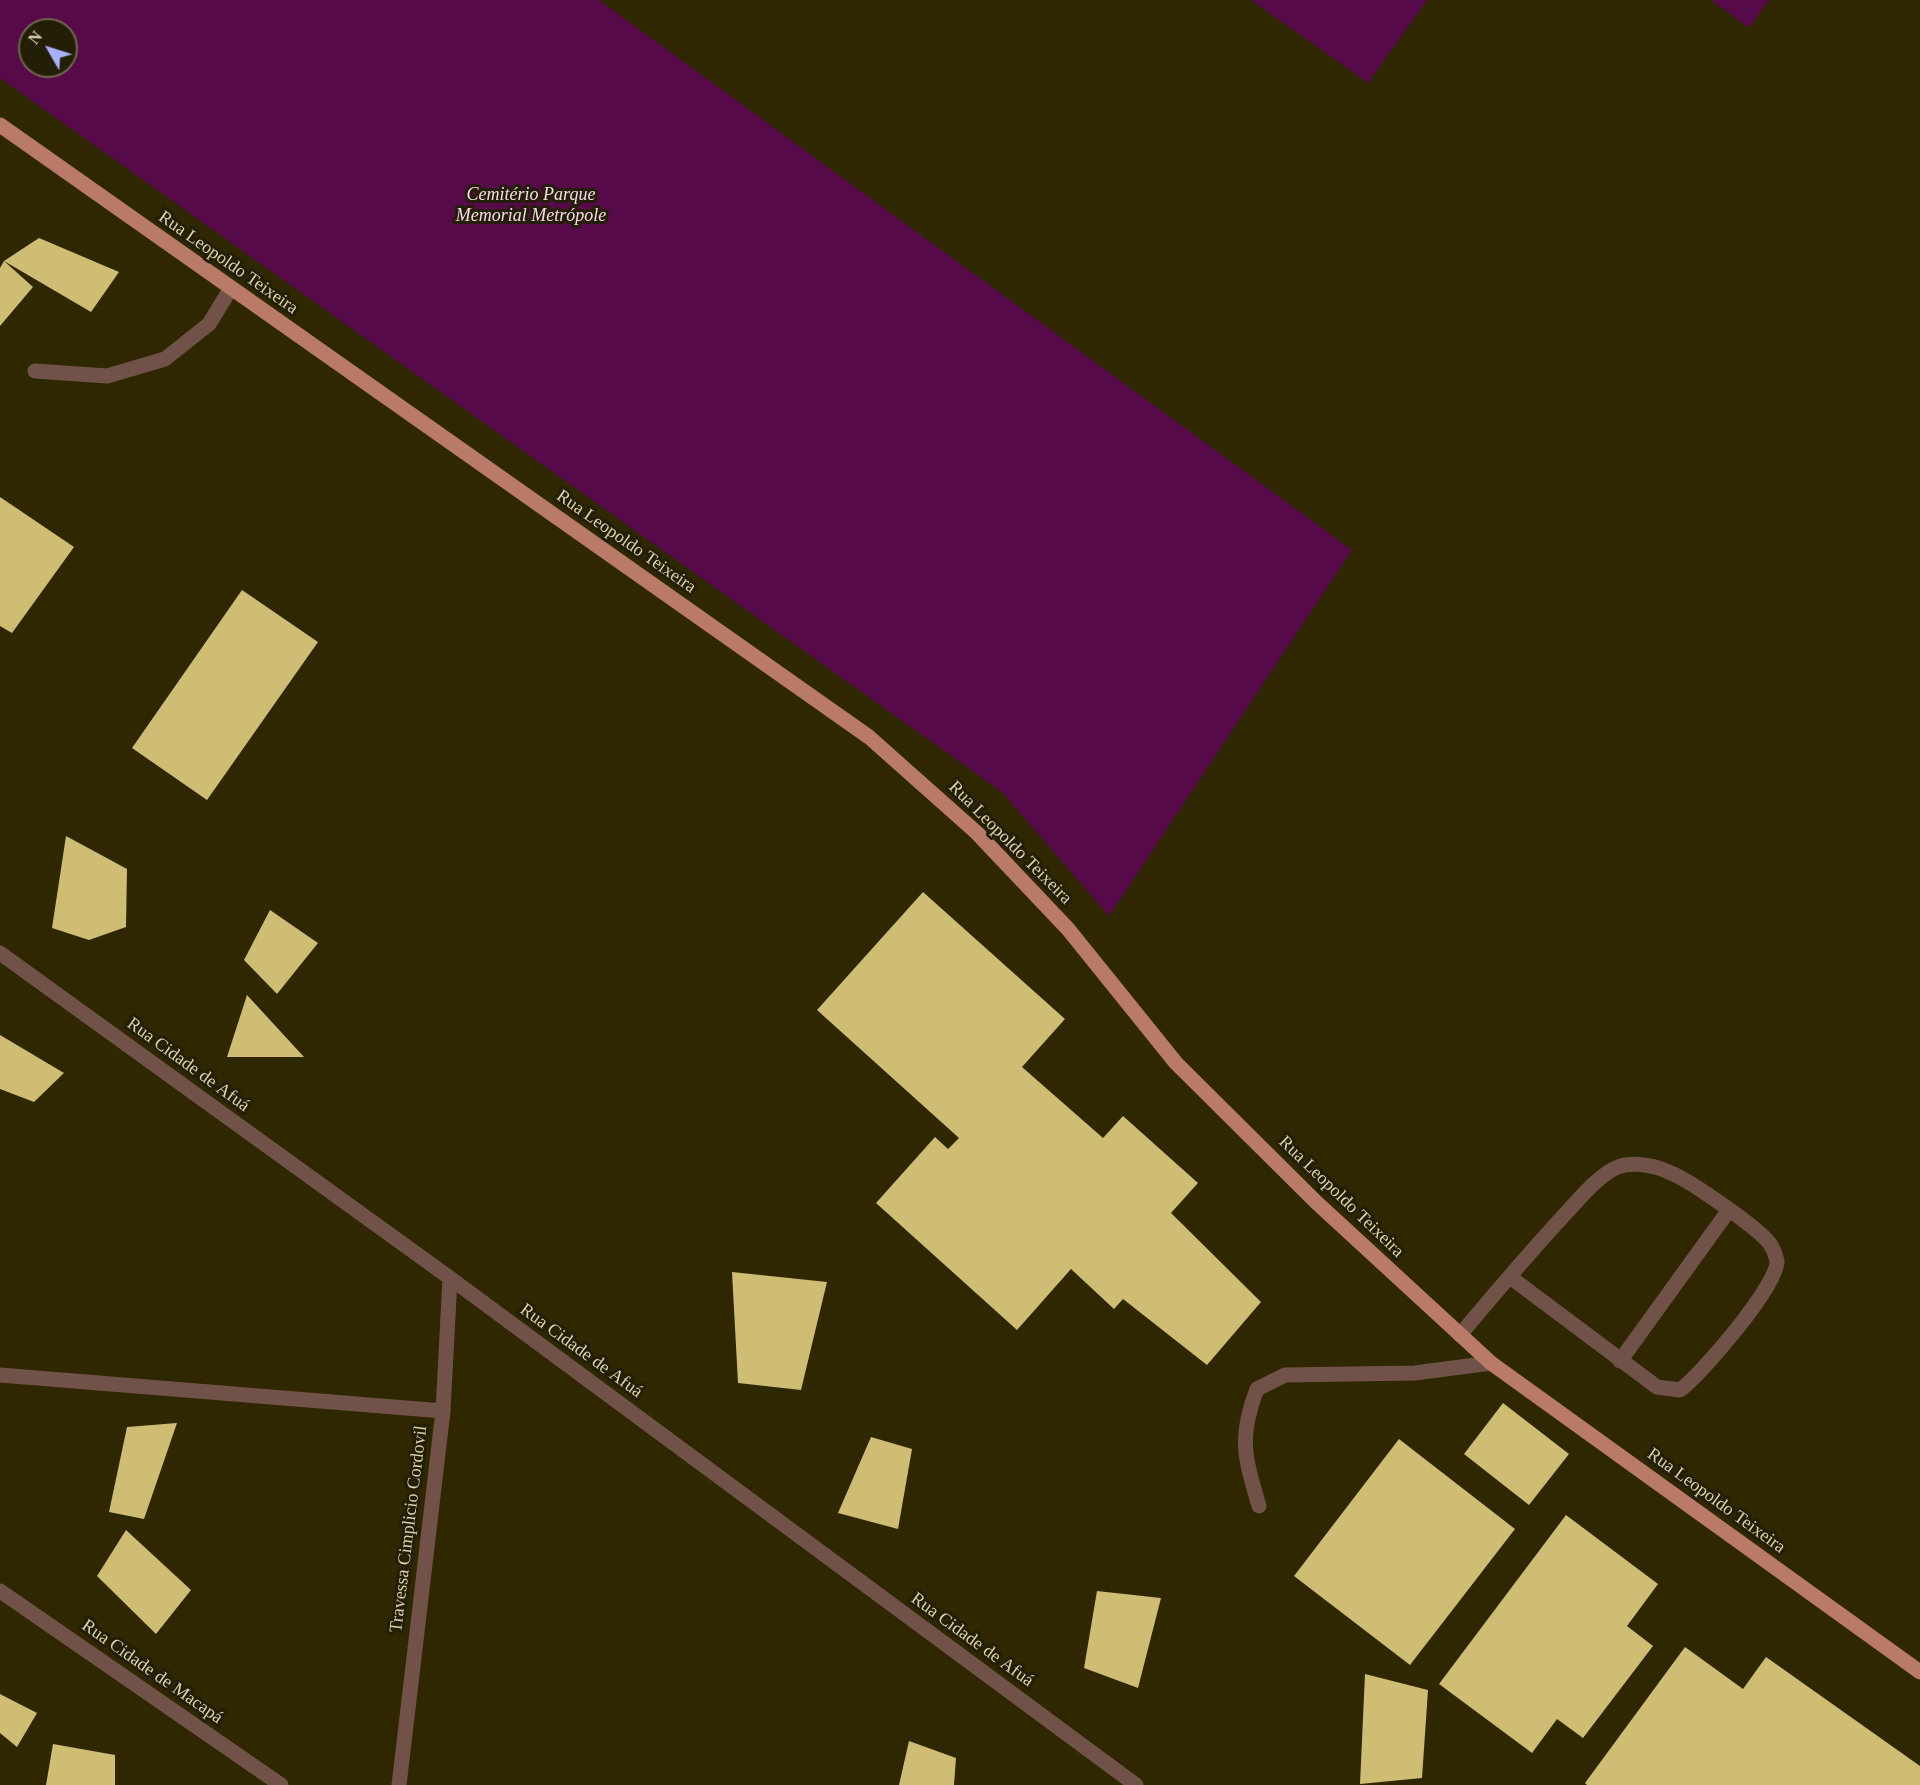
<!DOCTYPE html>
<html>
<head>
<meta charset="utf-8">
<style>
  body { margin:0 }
  #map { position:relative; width:1920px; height:1785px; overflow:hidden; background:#2f2700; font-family:"Times New Roman",serif }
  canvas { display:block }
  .north { position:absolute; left:18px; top:18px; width:60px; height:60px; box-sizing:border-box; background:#231e06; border:2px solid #6c6649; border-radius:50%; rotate:309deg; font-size:16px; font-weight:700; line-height:24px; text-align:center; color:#dad2ae }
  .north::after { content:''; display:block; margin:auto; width:21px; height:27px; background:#a6b1fc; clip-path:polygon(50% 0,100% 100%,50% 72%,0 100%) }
</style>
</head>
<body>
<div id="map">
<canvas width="1920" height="1785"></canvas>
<div class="north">N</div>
</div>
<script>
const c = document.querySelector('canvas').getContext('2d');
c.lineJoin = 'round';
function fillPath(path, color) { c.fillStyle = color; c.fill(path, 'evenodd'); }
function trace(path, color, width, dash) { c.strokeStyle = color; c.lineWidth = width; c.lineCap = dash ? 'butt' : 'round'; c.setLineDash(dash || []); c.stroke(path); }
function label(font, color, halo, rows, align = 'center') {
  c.font = font + ' "Times New Roman",serif'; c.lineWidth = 6; c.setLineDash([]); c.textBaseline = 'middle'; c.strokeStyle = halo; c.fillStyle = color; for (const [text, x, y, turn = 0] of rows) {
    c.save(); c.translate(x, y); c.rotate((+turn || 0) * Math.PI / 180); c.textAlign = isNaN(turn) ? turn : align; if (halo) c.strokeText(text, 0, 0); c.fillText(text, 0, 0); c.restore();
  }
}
const green = new Path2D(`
  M0,0h599l753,550 -243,366 -107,-124 -1002,-714zM30,30h36v36h-36z
  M1251,0h176l-59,83z
  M1711,0h58l-20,28z`);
const building = new Path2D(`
  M39,238l80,34 -28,40 -87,-51 29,26 -33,39v-58l4,-7z
  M0,497l74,50 -62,86 -12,-7z
  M242,590l76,52 -111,158 -75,-52z
  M66,836l61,33 -1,58 -37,13 -37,-12z
  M923,892l142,127 -43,48 81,71 20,-22 75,67 -27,30 90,89 -54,63 -84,-66 -9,10 -43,-40 -54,61 -141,-127 59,-66 13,12 11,-11 -142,-128z
  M270,910l48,33 -41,51 -33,-34z
  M247,995l57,62h-77z
  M0,1035l64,38 -30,29 -34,-13z
  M732,1272l95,10 -26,108 -63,-7z
  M1503,1403l66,51 -40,51 -65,-51z
  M177,1423l-33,96 -35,-7 18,-85z
  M871,1437l41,12 -14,80 -60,-16z
  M1399,1439l116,90 -105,136 -116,-89z
  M1566,1515l92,69 -31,42 26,20 -70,92 -26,-19 -25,34 -93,-69z
  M126,1530l65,60 -35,44 -59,-58z
  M1097,1591l64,7 -23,90 -54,-20z
  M1685,1647l58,42 23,-32 154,109v19h-333l-2,-2z
  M1365,1674l63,16 -6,88 -62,6z
  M0,1694l37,19 -20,34 -17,-14z
  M909,1741l47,17 -2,27h-55z
  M53,1744l62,11v30h-69z`);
const minor = new Path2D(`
  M35,371l72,5 58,-17 44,-35 22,-36
  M0,953l450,325 686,507
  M1460,1335c35,-42 70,-83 107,-123 13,-14 34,-39 51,-45 16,-6 39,-1 53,6 18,7 89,56 99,71 3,4 6,13 7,17 1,24 -76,114 -97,129l-23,-3 -147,-110
  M1620,1361l109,-151
  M0,1375l443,36
  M1259,1506c-14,-48 -21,-68 -2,-117l28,-14 130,-2 76,-10
  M0,1591l281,194
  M399,1785l44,-374 7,-133`);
const major = new Path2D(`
  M0,125l869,612 108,96 91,96 108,134 140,139 175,161 429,309`);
const parkNames = [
  ["Cemitério Parque",531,195],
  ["Memorial Metrópole",531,216]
];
const streetNames = [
  ["Rua Leopoldo Teixeira",228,263,35],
  ["Rua Leopoldo Teixeira",626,542,35],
  ["Rua Leopoldo Teixeira",1010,843,45],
  ["Rua Cidade de Afuá",188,1065,36],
  ["Rua Leopoldo Teixeira",1341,1197,44],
  ["Rua Cidade de Afuá",581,1351,36],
  ["Rua Leopoldo Teixeira",1716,1501,36],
  ["Travessa Cimplicio Cordovil",409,1529,-83],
  ["Rua Cidade de Afuá",972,1640,36],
  ["Rua Cidade de Macapá",152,1672,35]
];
fillPath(green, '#560a49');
fillPath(building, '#cebd72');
trace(minor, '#715249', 15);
trace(major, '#b97b68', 15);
label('italic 18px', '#f6daed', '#231e06', parkNames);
label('18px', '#dad2ae', '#231e06', streetNames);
</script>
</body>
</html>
